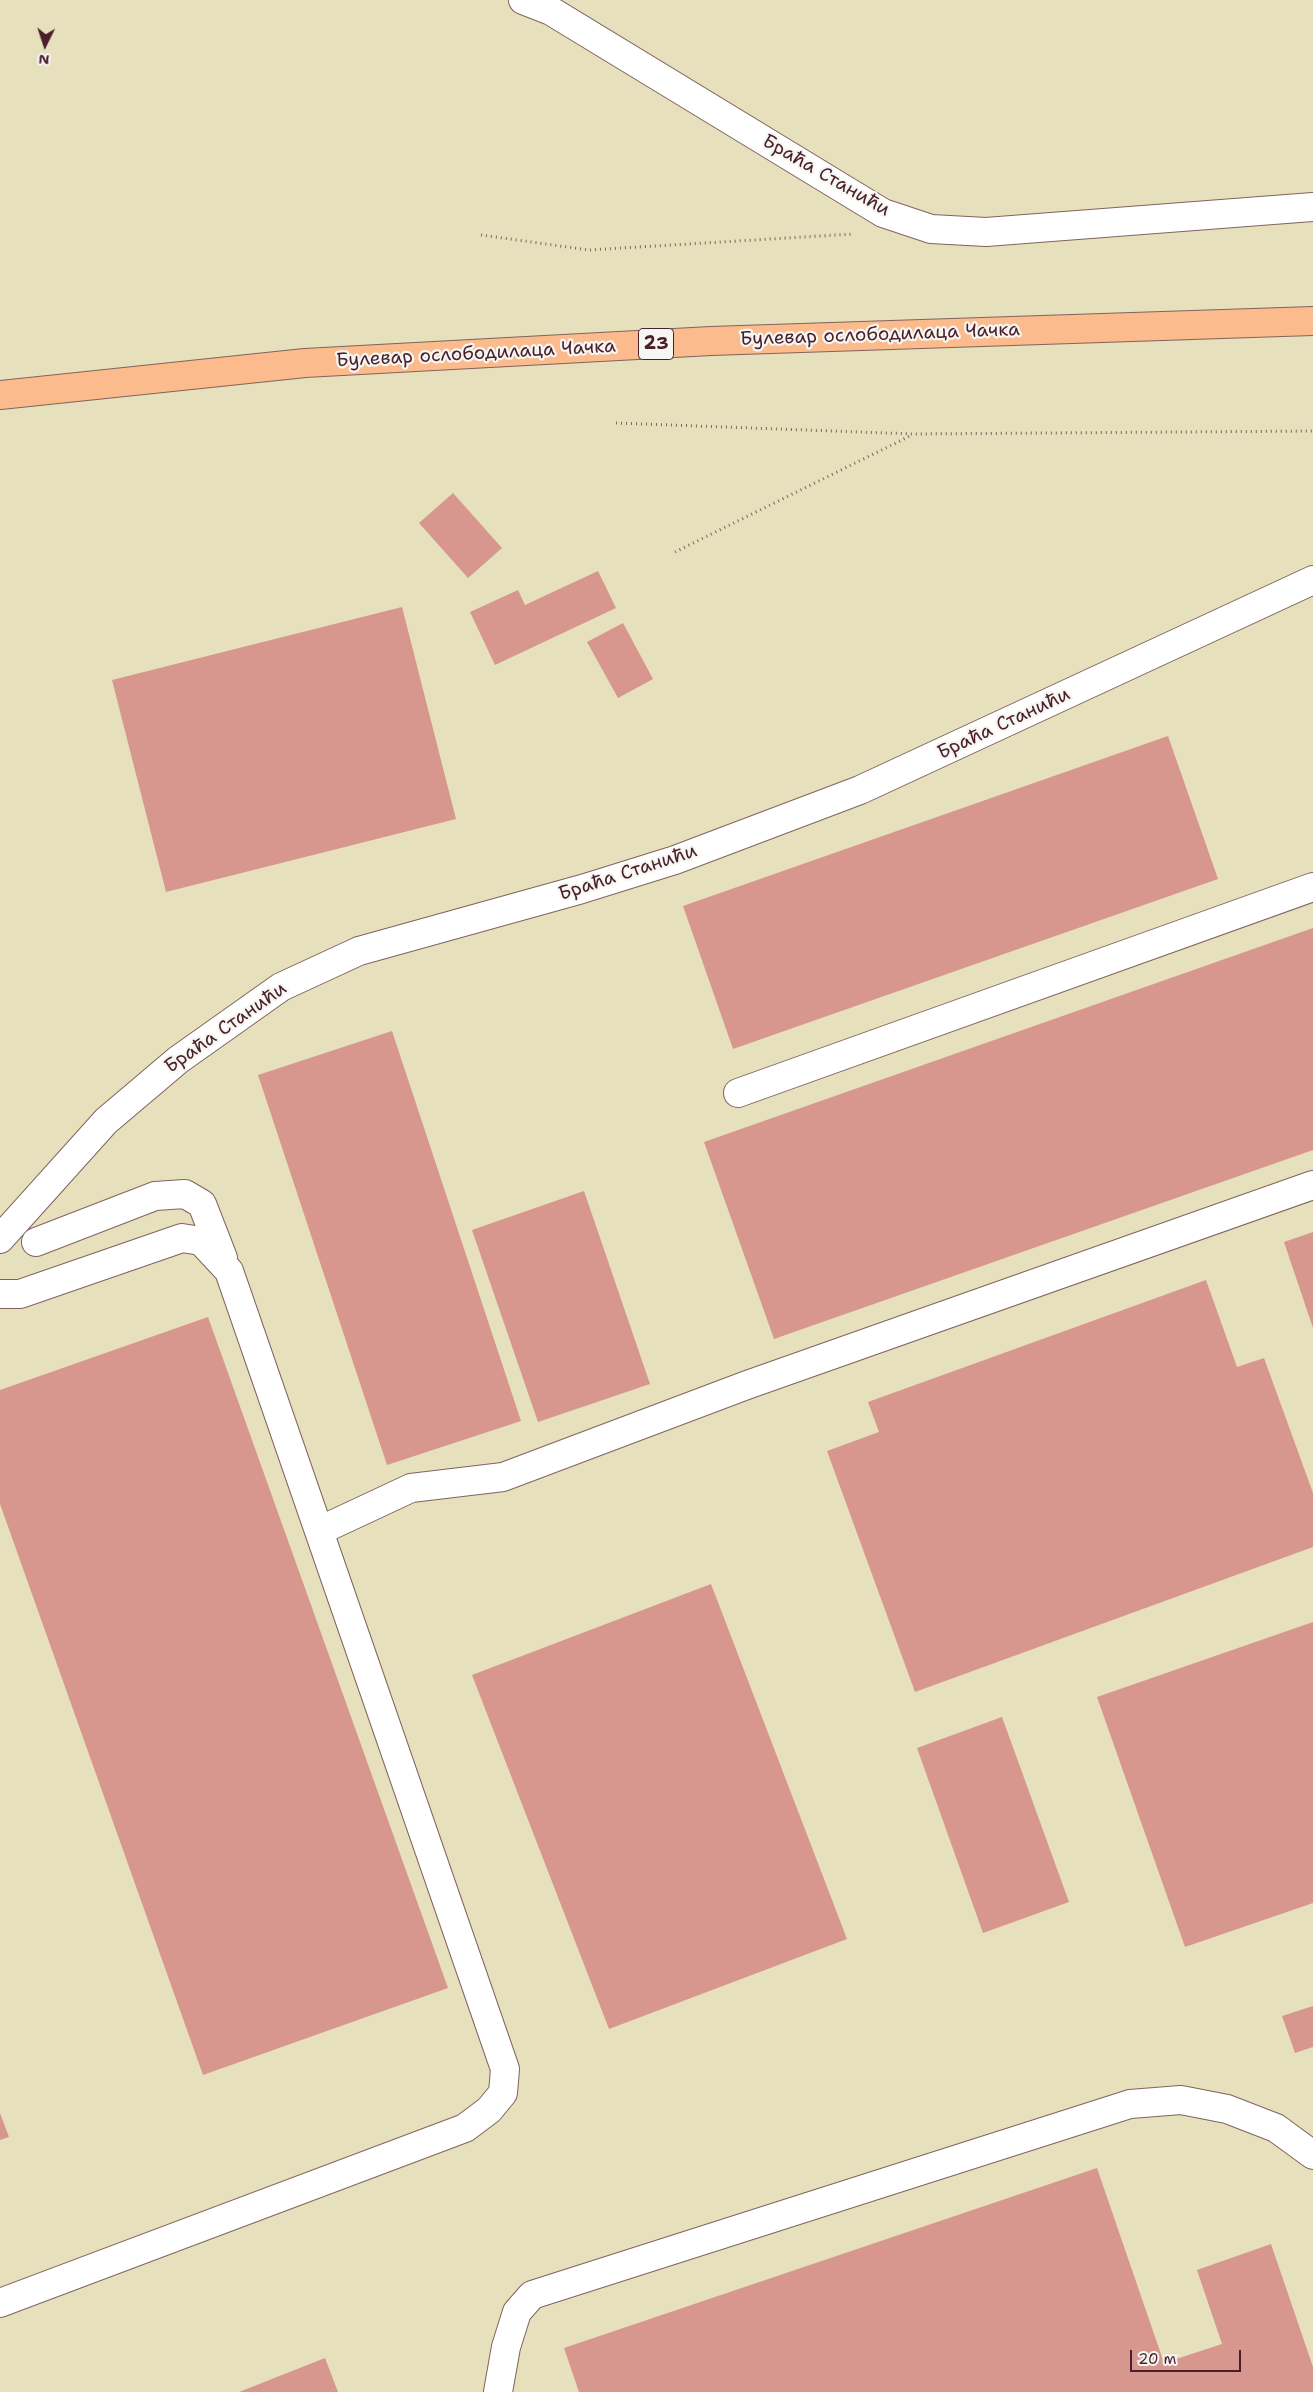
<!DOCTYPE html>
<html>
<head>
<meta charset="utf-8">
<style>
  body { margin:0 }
  #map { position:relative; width:1313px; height:2392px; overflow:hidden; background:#e6e0bd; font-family:"Shantell Sans",sans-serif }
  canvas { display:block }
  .north { position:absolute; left:20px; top:20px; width:50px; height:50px; -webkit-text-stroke:4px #f6f6f2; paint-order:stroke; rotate:184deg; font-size:14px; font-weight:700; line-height:20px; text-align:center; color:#4a1f2b }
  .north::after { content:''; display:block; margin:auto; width:18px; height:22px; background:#4a1f2b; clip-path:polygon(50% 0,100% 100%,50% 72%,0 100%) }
  .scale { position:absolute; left:1130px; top:2350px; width:111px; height:22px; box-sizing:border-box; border:2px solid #4a1f2b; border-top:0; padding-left:6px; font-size:15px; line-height:18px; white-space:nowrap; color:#4a1f2b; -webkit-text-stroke:4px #f6f6f2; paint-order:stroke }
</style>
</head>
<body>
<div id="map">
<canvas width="1313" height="2392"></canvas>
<div class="north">N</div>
<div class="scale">20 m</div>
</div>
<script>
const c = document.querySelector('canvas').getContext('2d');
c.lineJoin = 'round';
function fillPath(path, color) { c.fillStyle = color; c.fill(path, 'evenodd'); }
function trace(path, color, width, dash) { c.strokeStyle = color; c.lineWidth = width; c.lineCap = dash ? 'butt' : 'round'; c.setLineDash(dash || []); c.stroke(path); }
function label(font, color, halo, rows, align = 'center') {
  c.font = font + ' "Shantell Sans",sans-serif'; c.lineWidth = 4.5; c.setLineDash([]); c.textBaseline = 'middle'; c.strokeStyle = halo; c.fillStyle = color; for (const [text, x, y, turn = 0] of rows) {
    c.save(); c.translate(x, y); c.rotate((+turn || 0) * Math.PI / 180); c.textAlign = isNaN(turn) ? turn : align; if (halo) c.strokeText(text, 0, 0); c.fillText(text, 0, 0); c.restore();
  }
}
const building = new Path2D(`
  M453,493l49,55 -34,30 -49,-55z
  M598,571l18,37 -121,57 -25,-53 48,-22 7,15z
  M402,607l54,212 -290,73 -54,-212z
  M623,623l30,56 -35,19 -31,-56z
  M1168,736l50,143 -485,170 -50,-143z
  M1313,928v222l-539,189 -70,-197z
  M392,1031l129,390 -134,44 -129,-390z
  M584,1191l66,193 -112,38 -66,-192z
  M1313,1232v96l-29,-86z
  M1206,1280l31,87 27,-9 49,135v54l-398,145 -88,-241 52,-19 -11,-30z
  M208,1317l240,671 -245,87 -203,-571v-114z
  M711,1584l136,355 -238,90 -137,-354z
  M1313,1622v281l-128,44 -88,-250z
  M1002,1717l67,185 -86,31 -66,-185z
  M1313,2006v41l-18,6 -13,-37z
  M0,2113l9,24 -9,3z
  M1097,2168l67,195 58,-19 -25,-74 74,-26 42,123v25h-734l-15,-44z
  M325,2358l13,34h-99z`);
const path = new Path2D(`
  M481,235l108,15 264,-16
  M616,423l298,11 399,-3
  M675,552l237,-117`);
const minor = new Path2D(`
  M523,0l28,11 332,202 48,16 55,3 327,-25
  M738,1093l575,-206
  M0,1239l106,-118 72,-61 103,-73 78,-36 223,-62 93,-29 185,-70 453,-210
  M36,1242l119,-46 30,-2 17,10 21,54
  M0,1294h20l162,-56 19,3 28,30 276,798 -2,24 -14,17 -24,18 -465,175
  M319,1531l92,-43 92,-11 244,-92 566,-200
  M498,2392l8,-45 11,-35 15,-17 598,-191 51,-4 46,9 49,19 37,27`);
const major = new Path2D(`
  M0,395l305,-32 406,-22 602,-20`);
const shields = [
  [656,344,35]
];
const shieldNames = [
  ["23",656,344]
];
const streetNames = [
  ["Браћа Станићи",826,176,30],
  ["Булевар ослободилаца Чачка",880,335,-2],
  ["Булевар ослободилаца Чачка",476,354,-3],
  ["Браћа Станићи",1004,724,-25],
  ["Браћа Станићи",628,873,-18],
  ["Браћа Станићи",226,1028,-35]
];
fillPath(building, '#d7968e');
trace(minor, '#81635e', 30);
trace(major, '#81635e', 30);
trace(path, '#81635e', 3, [1, 4]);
trace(minor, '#fff', 28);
trace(major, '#fbbb8c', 28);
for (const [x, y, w] of shields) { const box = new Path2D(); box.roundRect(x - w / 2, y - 15.5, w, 31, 4); c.fillStyle = '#f6f6f2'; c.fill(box); trace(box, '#4a1f2b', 1); }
label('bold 18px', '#4a1f2b', null, shieldNames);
label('19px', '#4a1f2b', '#f6f6f2', streetNames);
</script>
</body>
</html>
